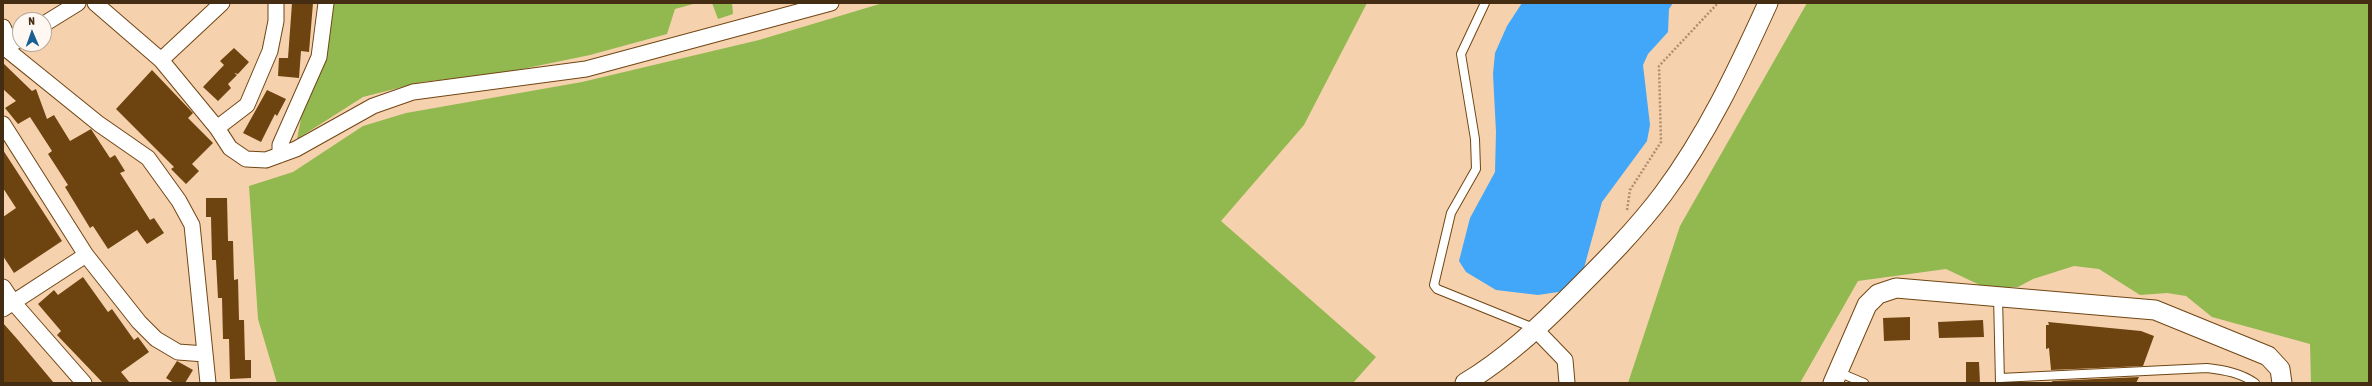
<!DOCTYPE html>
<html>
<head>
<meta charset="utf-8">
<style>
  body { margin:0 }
  #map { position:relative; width:2372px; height:386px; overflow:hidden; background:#f6d1ad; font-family:"Asap Condensed",sans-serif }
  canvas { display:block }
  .frame { position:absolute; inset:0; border:4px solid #452d13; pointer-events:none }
  .north { position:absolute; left:12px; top:12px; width:40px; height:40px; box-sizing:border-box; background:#fff8f2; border:1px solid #b5a799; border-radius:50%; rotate:358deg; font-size:11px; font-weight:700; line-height:16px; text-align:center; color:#452d13 }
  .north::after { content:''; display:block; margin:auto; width:14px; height:18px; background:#1a5f93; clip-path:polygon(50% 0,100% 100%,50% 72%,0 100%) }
</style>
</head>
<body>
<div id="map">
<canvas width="2372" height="386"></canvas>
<div class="frame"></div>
<div class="north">N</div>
</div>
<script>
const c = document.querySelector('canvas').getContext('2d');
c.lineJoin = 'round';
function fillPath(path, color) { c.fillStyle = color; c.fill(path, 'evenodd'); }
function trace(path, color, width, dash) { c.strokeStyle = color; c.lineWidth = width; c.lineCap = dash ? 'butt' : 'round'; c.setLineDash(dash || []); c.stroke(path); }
const green = new Path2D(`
  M330,3h367l-22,6 -8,25 -77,21 -87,18 -81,9 -59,15 -66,42 7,-36z
  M712,3h20l1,11 -15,5z
  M883,3h484l-63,122 -83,96 155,136 -23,26h-1076l-19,-64 -9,-133 44,-14 70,-46 43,-13 176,-31 177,-42z
  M1807,3h562v380h-58l-1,-39 -98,-27 -26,-21 -19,-3 -27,2 -41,-26 -25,-3 -41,13 -15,8h-34l-38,-18 -88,12 -58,102h-172l52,-157z`);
const water = new Path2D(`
  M1522,3h151l-4,6 -1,23 -20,22 -5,11 7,60 -3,16 -45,61 -21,77 -16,12 -27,4 -42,-5 -30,-18 -7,-11 11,-43 25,-46 1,-40 -3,-58 2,-21 12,-27z`);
const building = new Path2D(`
  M292,3h21l-4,49 -8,-1 -2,27 -21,-2 1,-18h9z
  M234,48l15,14 -11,12 -4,-1 3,2 -9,9 3,4 -13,13 -15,-14 21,-22 -4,-4z
  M3,63l29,28 4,-2 11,30 7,-4 16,26 21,-12 19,29 5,-3 10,16 -5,2 30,47 4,-2 10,15 -17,11 -10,-14 -29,19 -15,-23 -3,2 -25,-41 3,-2 -20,-31 4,-3 -22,-34 -12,7 -13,-16 11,-7 -13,-12z
  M152,70l41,43 -5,5 25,25 -21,21 7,7 -13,13 -15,-15 3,-2 -58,-58z
  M267,90l19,9 -9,17 -2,-2 -14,28 -18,-9z
  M3,150l59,91 -48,32 -11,-17v-39l13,-9 -13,-20z
  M206,198h21l1,43h5l1,39 4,-1 1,41h5l1,40h6v18l-21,1 -1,-40h-6l-1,-41h-4l-2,-38h-4l-1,-43h-5z
  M83,277l25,35 4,-3 22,31 4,-3 11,15 -28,20 9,11h-27l-46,-48 4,-4 -23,-27 16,-14 4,5z
  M1910,317v23l-26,1 -1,-23z
  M1983,320l1,17 -45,1 -1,-16z
  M2048,322l93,9 13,5 -11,30 -92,4 -2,-22 -3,1v-24h3z
  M3,323l15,17 36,43h-51z
  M177,361l16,9 -8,13h-11l-8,-5z
  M1966,362h13l1,21h-14z
  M2139,377l-3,6h-83l-1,-2z`);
const path = new Path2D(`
  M1627,210l3,-20 31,-48 -2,-76 59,-63`);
const service = new Path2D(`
  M1485,3l-24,51 14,85 1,30 -25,44 -17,72 3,4 99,40
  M1998,296l2,87
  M1838,372l26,11
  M2000,378l207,-10c17,2 34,5 48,15`);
const minor = new Path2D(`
  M95,3l66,57 56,68 13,20 16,11 20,1 30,-11 77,-43 40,-14 173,-23 245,-66
  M44,24l34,-21
  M3,27l8,18
  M5,48l94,76 49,34 31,43 13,24 16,158
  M3,49l17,-10
  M161,60l61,-57
  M3,124l83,131 53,67 17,17 22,13 27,2
  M217,128l30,-23 23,-54 6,-30v-18
  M280,155v-10l39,-88 7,-54
  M3,287l10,15 71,81
  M3,309l83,-54
  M1536,330l29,30 2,23`);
const tertiary = new Path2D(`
  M1465,383c40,-24 74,-56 107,-89 32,-32 64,-64 91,-100 44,-59 75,-125 105,-191
  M1833,383l34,-78 11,-11 18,-6 259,22 113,46 12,13 2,14`);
fillPath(green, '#92b94f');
fillPath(water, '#42a7f9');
fillPath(building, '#6d4410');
trace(service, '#704614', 10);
trace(minor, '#704614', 17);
trace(tertiary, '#704614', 21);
trace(path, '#ae8e6f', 2.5, [2, 2]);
trace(service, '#fff', 8);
trace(minor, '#fff', 15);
trace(tertiary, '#fff', 19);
</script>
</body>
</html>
